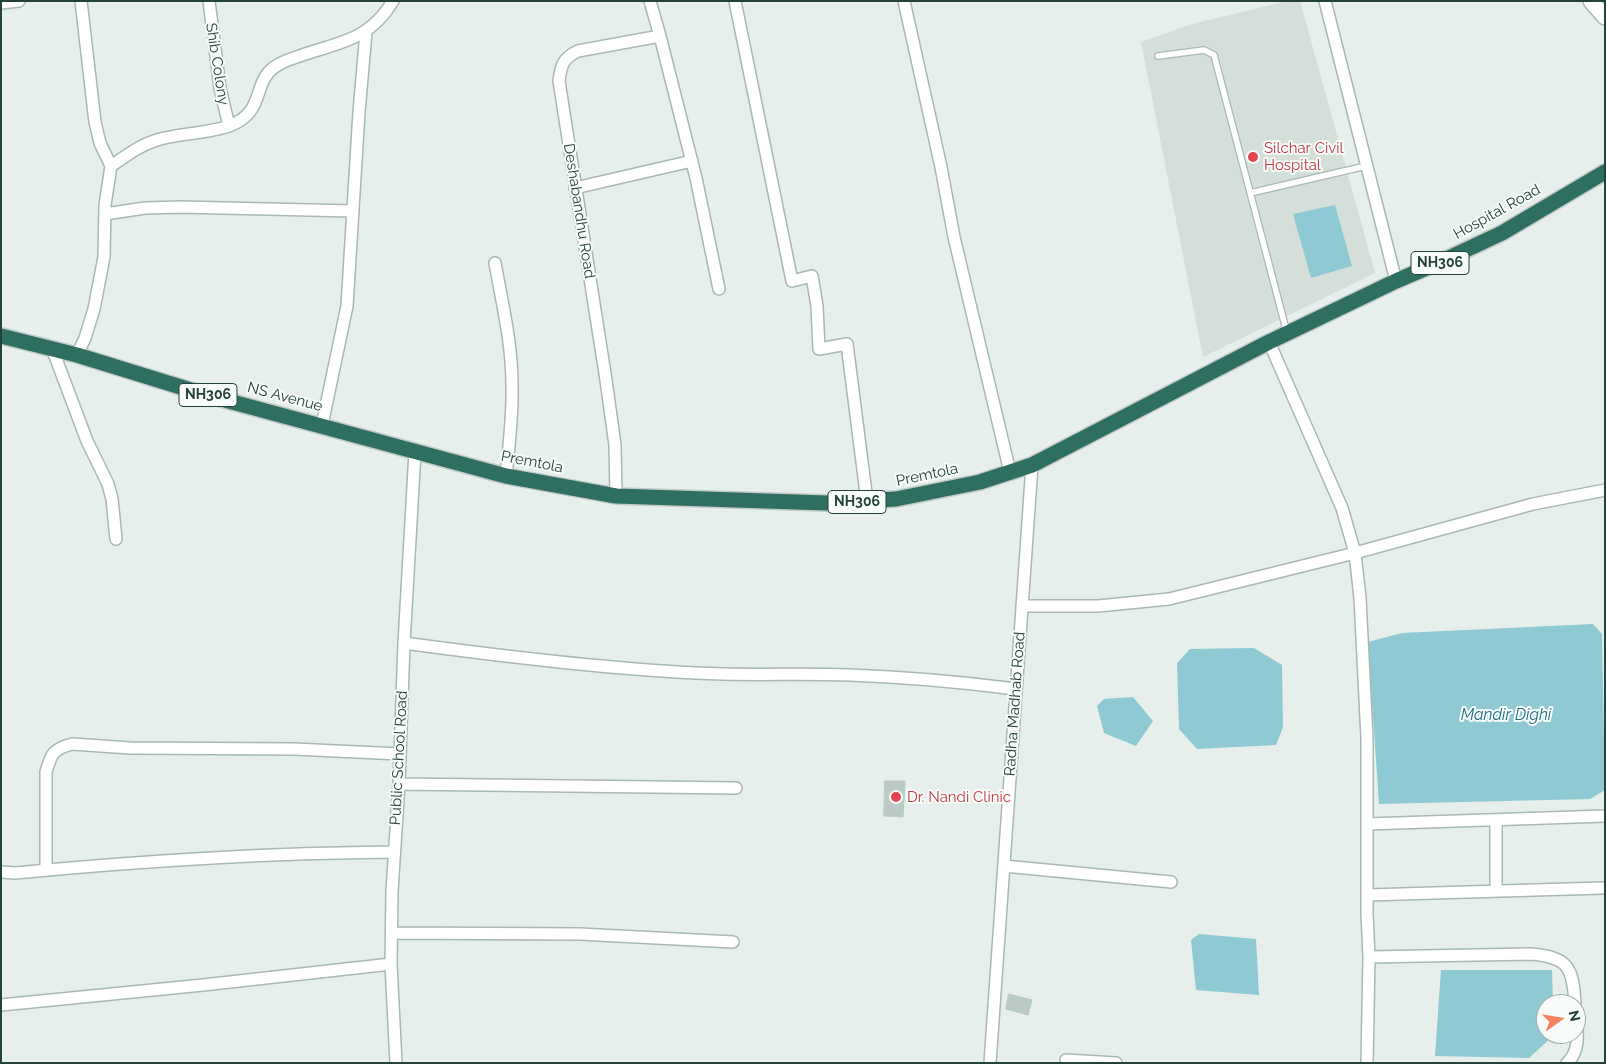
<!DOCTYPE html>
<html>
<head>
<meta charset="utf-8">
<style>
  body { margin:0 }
  #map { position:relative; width:1606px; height:1064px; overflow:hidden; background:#e6efeb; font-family:Raleway,sans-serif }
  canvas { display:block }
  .frame { position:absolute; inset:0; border:2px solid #24423a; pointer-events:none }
  .north { position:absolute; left:1536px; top:994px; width:50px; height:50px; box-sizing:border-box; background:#f7fbf9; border:1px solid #a3b1ad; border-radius:50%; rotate:77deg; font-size:14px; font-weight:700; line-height:20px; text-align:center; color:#24423a }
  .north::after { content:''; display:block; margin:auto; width:18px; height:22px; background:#f4845f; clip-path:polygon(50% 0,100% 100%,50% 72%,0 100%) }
</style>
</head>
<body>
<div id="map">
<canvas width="1606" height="1064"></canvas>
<div class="frame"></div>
<div class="north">N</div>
</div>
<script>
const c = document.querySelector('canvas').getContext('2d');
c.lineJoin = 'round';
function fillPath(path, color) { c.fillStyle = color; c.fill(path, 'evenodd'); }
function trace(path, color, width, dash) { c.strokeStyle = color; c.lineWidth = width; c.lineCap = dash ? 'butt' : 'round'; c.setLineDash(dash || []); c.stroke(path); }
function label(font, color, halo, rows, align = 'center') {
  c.font = font + ' Raleway,sans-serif'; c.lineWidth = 4; c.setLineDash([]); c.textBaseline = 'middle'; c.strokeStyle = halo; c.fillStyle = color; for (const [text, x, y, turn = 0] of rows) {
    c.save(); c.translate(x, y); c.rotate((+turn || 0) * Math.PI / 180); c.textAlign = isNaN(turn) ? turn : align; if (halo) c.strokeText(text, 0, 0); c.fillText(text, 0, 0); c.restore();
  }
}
const built = new Path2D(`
  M1287,1h13l75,272 -172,84 -62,-315 51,-18z`);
const water = new Path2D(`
  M1335,205l17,61 -41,12 -18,-64z
  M1593,624l9,10 3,156 -15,9 -211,5 -11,-162 34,-9z
  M1254,648l28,17 1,62 -7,18 -79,4 -18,-20 -2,-66 13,-14z
  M1133,697l20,24 -17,25 -32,-13 -7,-27 7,-7z
  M1199,934l57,5 3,56 -63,-5 -5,-50z
  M1441,970h111l1,34h-7v30h7v2l-24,22 -94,-2z`);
const building = new Path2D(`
  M885,781h20l-2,36 -19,-1z
  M1009,994l23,6 -4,15 -22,-6z`);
const lane = new Path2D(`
  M1158,56l46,-6 10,5 73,278
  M1250,193l116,-27`);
const street = new Path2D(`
  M81,1l14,121 5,21 11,23
  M209,1l11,87 9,38
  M735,1l57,280 20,-5 5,30 2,43 28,-5 20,157
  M904,1l37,166 13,70 56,235
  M1325,1l71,280
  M1,3l18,-2
  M660,36l36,142 23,111
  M575,188l117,-27
  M105,214l40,-6 35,-1 173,4
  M495,263c7,39 17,81 17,121 1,31 -3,61 -6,92
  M1269,342l73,166 13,45 5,45 7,140v175l2,44 -2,106
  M52,348l35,93 21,43 4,15 4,40
  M77,355l8,-17 9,-29 10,-52 1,-52 6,-39c15,-10 29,-21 46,-26 23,-7 49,-6 72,-14 38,-14 22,-44 47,-60 9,-6 19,-8 29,-12 38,-12 66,-16 88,-53
  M322,425l25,-119 12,-194 7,-80
  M616,496l-1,-51 -9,-65 -47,-299c2,-16 4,-23 19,-30l82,-15 -10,-35
  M1022,606h76l71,-7 186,-46 178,-49 72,-14
  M404,643c96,13 193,25 291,30 51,3 103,0 155,2 56,2 111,7 166,14
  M399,784l337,4
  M1367,824l238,-8
  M1004,866l167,16
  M46,870v-98c5,-18 7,-23 26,-28l58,4 164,1 106,5
  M1,872l14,1c126,-12 252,-20 378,-21
  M1496,891v-71
  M1367,895l235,-7
  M392,933l188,1 153,8
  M1369,957l162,-3c37,3 42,13 44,50
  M1,1005l202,-20 188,-21
  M1066,1060l50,3
  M396,1063l-5,-99 1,-73 7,-107 5,-141 11,-191
  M990,1063l42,-598
  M1567,1063c14,-13 10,-31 9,-47`);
const secondary = new Path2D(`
  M1591,1l14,16`);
const highway = new Path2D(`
  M1,336l76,19 133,41 296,80 110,20 210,7 70,-4 84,-17 52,-17 237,-123 127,-61 42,-18 64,-30 103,-61`);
const markers = [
  [1253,157,6,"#e0444e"],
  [896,797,6,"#e0444e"]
];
const shields = [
  [1440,263,58],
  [208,395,58],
  [857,502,58]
];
const shieldNames = [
  ["NH306",1440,263],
  ["NH306",208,395],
  ["NH306",857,502]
];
const streetNames = [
  ["Shib Colony",217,64,81],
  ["Deshabandhu Road",579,211,81],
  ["Hospital Road",1497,212,-29],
  ["NS Avenue",285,397,15],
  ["Premtola",532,462,11],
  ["Premtola",927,475,-12],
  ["Radha Madhab Road",1015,704,-86],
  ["Public School Road",399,758,-87]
];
const healthNames = [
  ["Silchar Civil",1264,148],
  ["Hospital",1264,165],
  ["Dr. Nandi Clinic",907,797]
];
const waterNames = [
  ["Mandir Dighi",1506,715]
];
fillPath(built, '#d4dfda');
fillPath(water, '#8ec9d4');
fillPath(building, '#bbcac4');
trace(building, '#b8c9c2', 1);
trace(lane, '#a8b8b2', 8);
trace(street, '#a8b8b2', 14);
trace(secondary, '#a4bbb3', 18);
trace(highway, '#c2cac8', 18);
trace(lane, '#fff', 5.5);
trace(street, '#fff', 11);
trace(secondary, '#fff', 15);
trace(highway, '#2f6f62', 15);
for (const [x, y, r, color] of markers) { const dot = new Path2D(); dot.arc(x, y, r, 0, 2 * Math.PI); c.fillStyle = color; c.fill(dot); trace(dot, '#f7fbf9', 2); }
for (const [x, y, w] of shields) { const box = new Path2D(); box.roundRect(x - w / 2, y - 11.5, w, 23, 4); c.fillStyle = '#f7fbf9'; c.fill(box); trace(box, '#24423a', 1); }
label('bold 14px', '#24423a', null, shieldNames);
label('15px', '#24423a', '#f7fbf9', streetNames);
label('15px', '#be3a42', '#f7fbf9', healthNames, 'left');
label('italic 16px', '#1c6f80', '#f7fbf9', waterNames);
</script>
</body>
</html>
